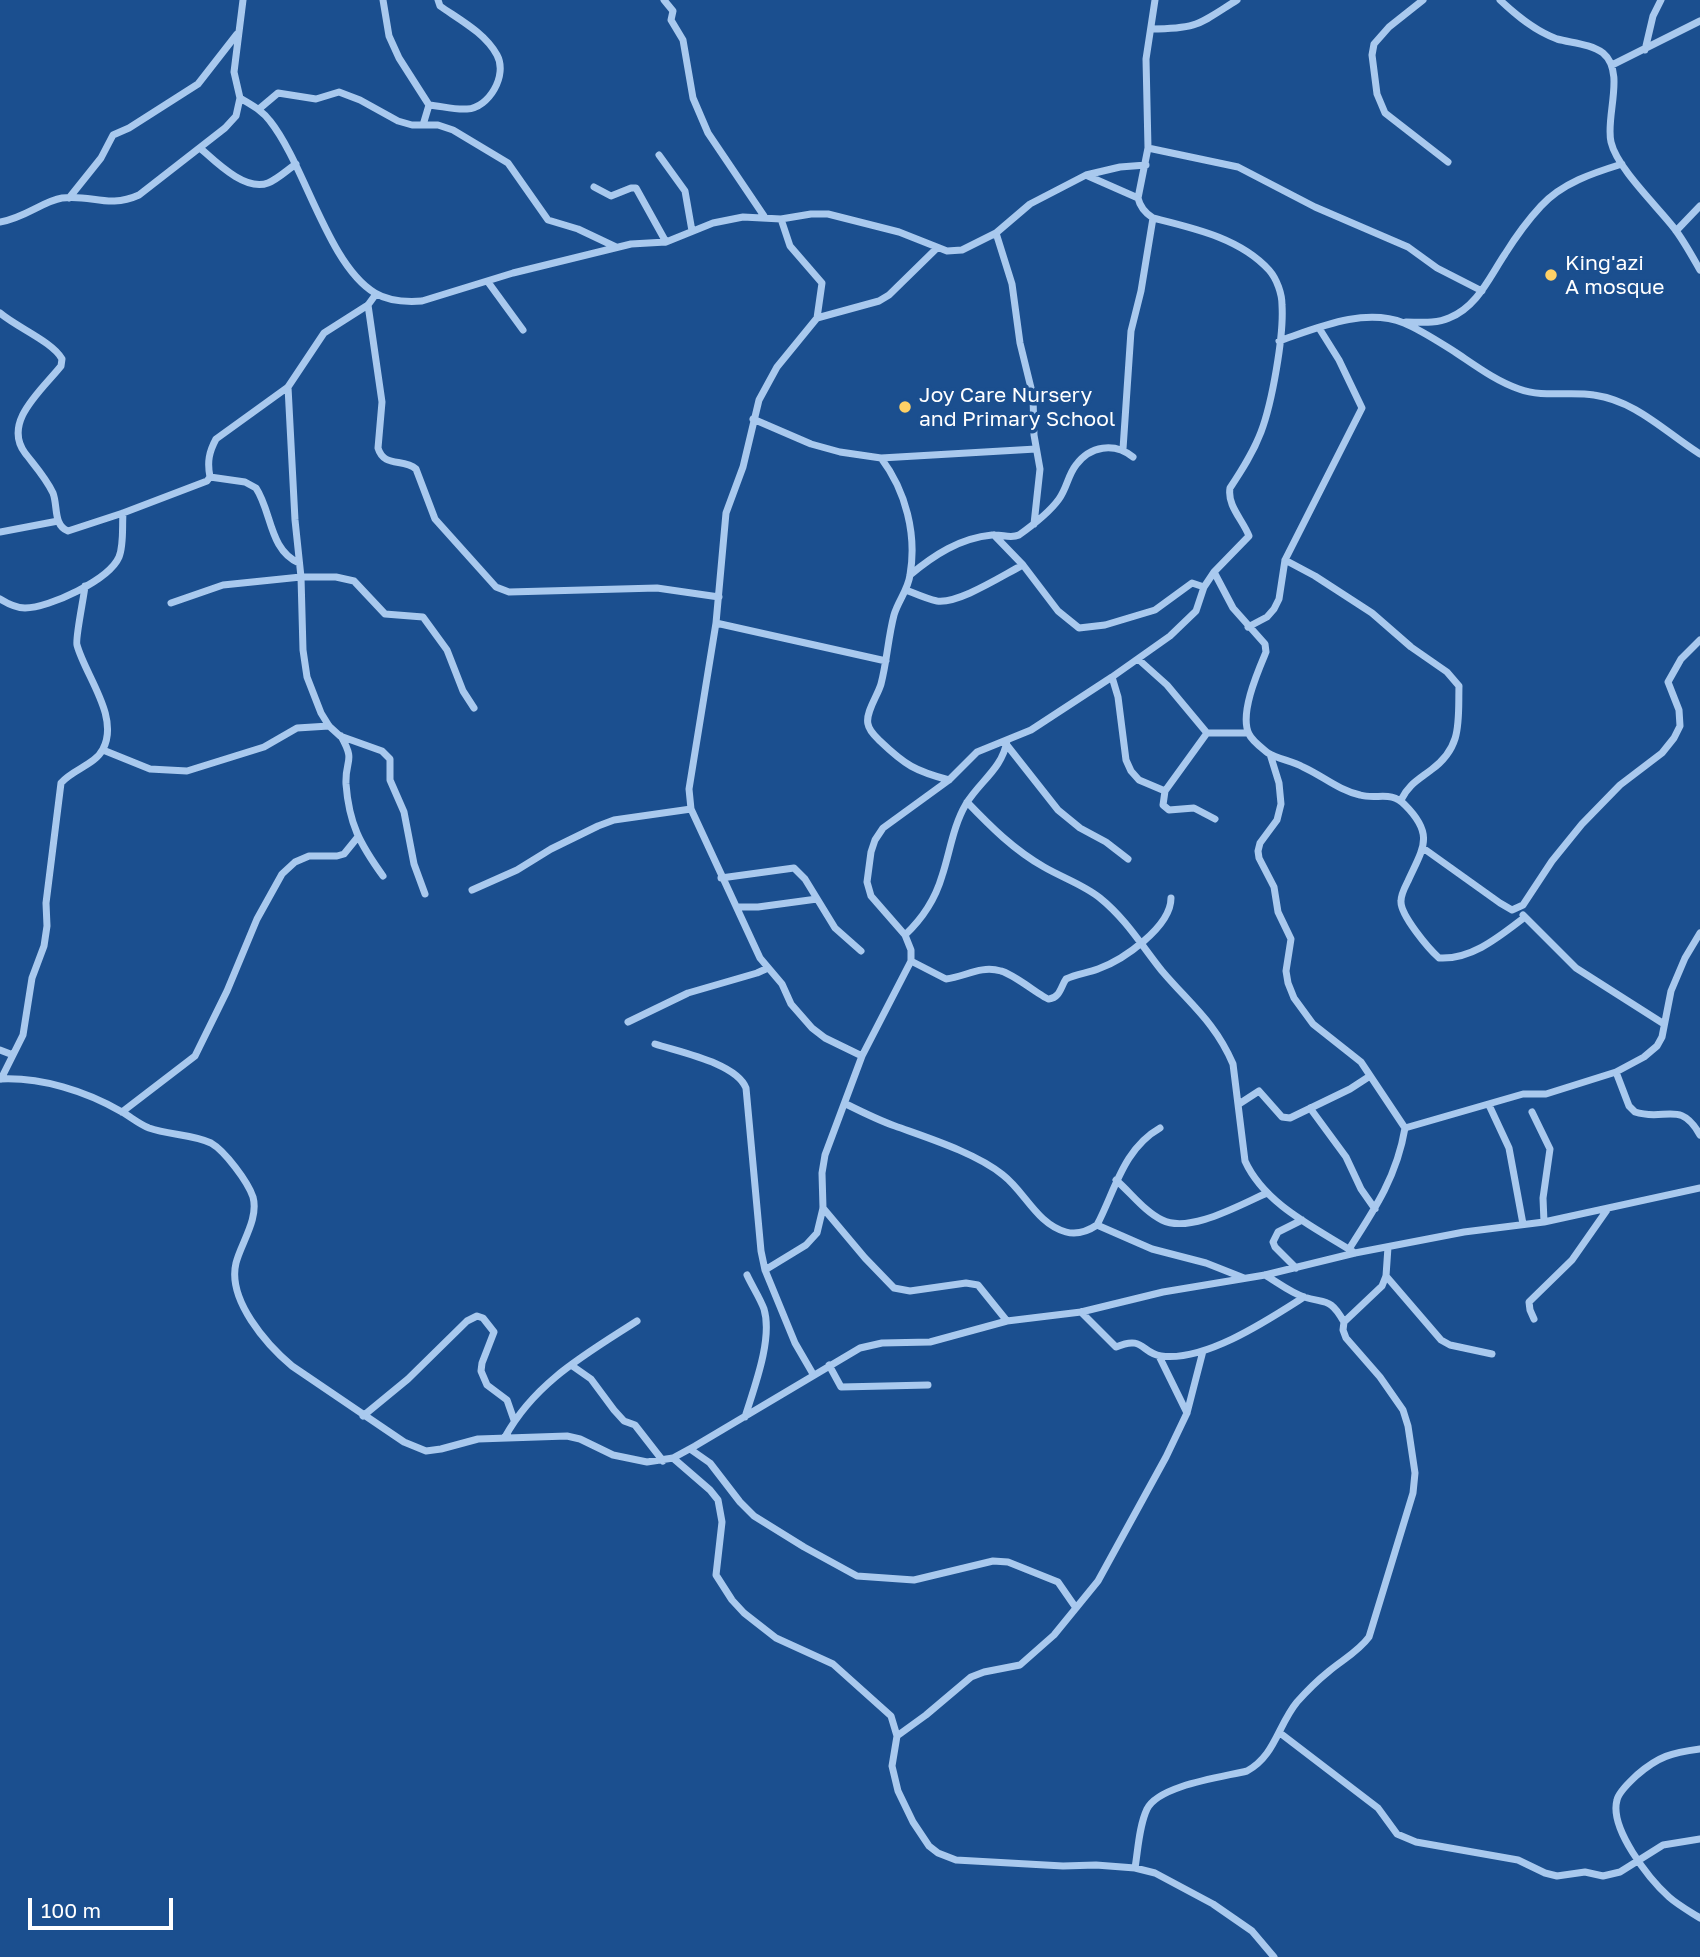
<!DOCTYPE html>
<html>
<head>
<meta charset="utf-8">
<style>
  body { margin:0 }
  #map { position:relative; width:1700px; height:1957px; overflow:hidden; background:#1b4f8f; font-family:"Golos Text",sans-serif }
  canvas { display:block }
  .scale { position:absolute; left:28px; top:1898px; width:145px; height:32px; box-sizing:border-box; border:4px solid #fff; border-top:0; padding-left:9px; font-size:21px; line-height:24px; white-space:nowrap; color:#fff; -webkit-text-stroke:5px #1b4f8f; paint-order:stroke }
</style>
</head>
<body>
<div id="map">
<canvas width="1700" height="1957"></canvas>
<div class="scale">100 m</div>
</div>
<script>
const c = document.querySelector('canvas').getContext('2d');
c.lineJoin = 'round';
function trace(path, color, width, dash) { c.strokeStyle = color; c.lineWidth = width; c.lineCap = dash ? 'butt' : 'round'; c.setLineDash(dash || []); c.stroke(path); }
function label(font, color, halo, rows, align = 'center') {
  c.font = font + ' "Golos Text",sans-serif'; c.lineWidth = 7; c.setLineDash([]); c.textBaseline = 'middle'; c.strokeStyle = halo; c.fillStyle = color; for (const [text, x, y, turn = 0] of rows) {
    c.save(); c.translate(x, y); c.rotate((+turn || 0) * Math.PI / 180); c.textAlign = isNaN(turn) ? turn : align; if (halo) c.strokeText(text, 0, 0); c.fillText(text, 0, 0); c.restore();
  }
}
const street = new Path2D(`
  M383,0l6,36 10,22 30,47 -6,20
  M664,0l9,11 -2,9 12,20 10,58 15,35 56,83
  M1423,0l-34,27 -15,17 -2,11 5,39 8,19 63,49
  M1500,0c17,16 35,31 57,39 15,4 34,5 46,14 23,19 2,64 8,89 6,26 46,64 63,86 10,13 18,28 26,42
  M1151,29c47,0 48,-5 86,-29
  M1645,50l8,-34 8,-16
  M1612,65l88,-44
  M240,98c11,7 22,12 30,23 35,44 58,144 105,172 13,8 33,9 47,8l91,-28 118,-29 35,-2 47,-19 30,-6 38,2 30,-5h17l71,18 48,19 15,-1 34,-17 34,-29 56,-29 34,-8 26,-2
  M429,105c12,1 26,5 38,4 22,-1 41,-34 30,-54 -12,-22 -37,-35 -57,-49l-2,-6
  M259,109l19,-16 38,6 23,-7 21,8 38,21 14,4h26l15,5 55,33 40,57 30,9 38,18
  M200,148c15,13 45,44 68,35 10,-4 19,-13 28,-19
  M1148,148l90,19 77,40 93,40 29,21 45,23
  M659,155l26,36 7,40
  M1088,176l50,22
  M594,187l17,9 20,-8h5l30,54
  M69,198l32,-40 12,-23 16,-7 69,-44 39,-50
  M781,219l9,27 32,37 -5,35
  M0,222c25,-4 43,-21 62,-24 30,-4 46,11 77,-3l86,-67 11,-12 4,-18 -6,-26 9,-72
  M1676,231l24,-25
  M996,233l16,51 8,59 13,53 1,39 6,34 -6,55
  M488,282l35,48
  M368,305l14,97 -4,46c6,20 25,10 38,21l19,50 61,68 13,5 148,-4 62,9
  M0,313c16,14 53,29 62,46l-1,7c-19,24 -59,56 -36,87 10,13 21,25 28,40 5,13 0,32 15,38l55,-18 84,-32 3,-4c-3,-15 -1,-25 6,-38l72,-52 36,-54 44,-28 8,-11
  M1406,322c13,0 30,2 43,-4 28,-11 40,-40 56,-64 10,-16 23,-34 36,-48 21,-23 52,-33 81,-42
  M1279,341c38,-13 85,-34 125,-18 17,7 35,19 51,29 21,14 41,29 64,37 24,9 51,2 75,6 42,6 71,37 106,59
  M288,387l7,133 6,57 2,73 4,27 14,36 8,13 11,10 42,15 8,8v21l14,32 10,52 11,30
  M753,419l58,25 29,8 41,6c25,33 36,77 29,117 -2,15 -12,26 -16,40 -6,23 -7,46 -13,69 -3,11 -16,29 -13,40 1,7 8,13 12,17 25,24 35,30 69,39
  M1123,449l8,-118 10,-40 12,-73
  M881,458l155,-9
  M210,477l35,5 11,6c16,24 13,62 43,75
  M0,532l58,-11
  M994,535l29,30 35,46 21,17 26,-3 50,-15 37,-27 12,4
  M1285,560l30,16 57,37 39,34 36,25 12,14c-1,35 4,61 -28,84 -13,10 -23,15 -30,30
  M1214,572l19,36 32,36 1,8c-8,19 -27,62 -17,82 3,7 13,14 19,19 10,6 24,8 35,14 20,9 35,23 57,28 17,5 31,-5 45,10 30,30 18,43 3,76 -3,6 -7,13 -7,20 -1,14 28,48 38,57 33,2 61,-22 86,-41
  M910,575c24,-20 50,-37 82,-40 10,-1 18,4 27,0 14,-10 30,-22 40,-36 8,-11 9,-24 17,-34 14,-19 38,-23 57,-8
  M906,590c10,4 21,9 31,11 22,3 66,-26 86,-36
  M0,599c8,5 16,9 25,9 24,0 84,-28 94,-51 5,-12 3,-31 4,-44
  M171,603l52,-18 78,-8h35l18,4 31,33 38,3 24,33 16,41 11,17
  M716,623l170,38
  M1248,627l19,-10 7,-8 5,-10 6,-39 77,-152 -23,-48 -20,-32
  M1138,659l29,26 40,48h41
  M1112,677l6,20 8,63 5,11 8,9 26,11
  M1207,733l-42,58 -2,14 6,5 25,-2 21,11
  M341,736c15,27 4,22 5,48 3,40 14,60 37,92
  M1006,744l52,66 22,18 26,14 22,17
  M103,750l47,19 37,2 77,-24 33,-19 32,-2
  M1270,754l9,29 2,21 -4,16 -17,23 -2,8 1,7 15,29 4,25 13,27 -5,32 2,12 6,15 19,26 48,38 44,66c-8,48 -30,81 -56,121
  M967,802c24,25 47,48 77,65 19,11 40,18 56,31 26,21 42,48 62,73 28,33 53,51 71,93l12,97c20,44 71,67 110,92
  M1423,848l77,55 12,7 11,-5 29,-44 30,-37 38,-39 42,-32 12,-15 6,-12 -1,-16 -11,-28 13,-23 19,-19
  M721,878l73,-10 11,11 30,49 26,23
  M472,890l45,-20 34,-21 47,-23 16,-6 77,-11
  M737,907h21l59,-8
  M1523,915l53,53 88,56
  M905,935c18,-17 30,-35 37,-59 8,-24 11,-50 24,-72 14,-23 36,-35 41,-63
  M911,961l35,18c19,-2 34,-14 55,-8 13,3 43,28 48,28 11,-1 12,-13 17,-20 10,-5 22,-6 32,-10 25,-9 73,-42 73,-71
  M628,1022l60,-29 69,-20 11,-5
  M655,1044c24,8 81,19 91,44l15,163 4,19
  M0,1050l13,5
  M862,1056l-37,-18 -13,-10 -21,-24 -9,-20 -22,-26 -69,-149 -2,-20 27,-166 10,-110 17,-46 16,-67 18,-33 40,-49 62,-17 10,-6 48,-47
  M1616,1072l13,34 6,6c30,10 45,-13 65,23
  M0,1079c41,-2 86,12 122,33 9,5 17,12 27,16 19,7 43,6 62,15 14,8 37,39 42,54 6,22 -12,46 -17,66 -9,37 31,82 56,103l112,76 22,9 15,-2 37,-10 89,-3 13,3 33,16 34,7 26,-4 22,-12 165,-98 22,-5 48,-1 77,-21 74,-9 82,-20 102,-17 90,-22 109,-21 80,-10 156,-34
  M1,1079l22,-44 9,-57 12,-32 3,-20 -1,-23 15,-120c12,-14 34,-18 42,-34 17,-32 -18,-74 -26,-104 -2,-6 7,-48 8,-59
  M846,1104c16,8 32,16 49,22 33,12 81,27 108,49 22,17 34,49 63,57 11,3 22,-1 31,-7 18,-34 26,-76 63,-97
  M1239,1104l20,-13 23,26 8,1 60,-29 20,-13
  M1489,1105l20,43 14,76
  M1310,1108l36,49 15,32 14,20
  M122,1112l73,-56 32,-65 30,-72 25,-45 13,-12 14,-6h28l7,-2 13,-16
  M1532,1112l18,37 -7,49 1,24
  M1405,1128l118,-34h23l70,-22 28,-15 13,-11 5,-9 9,-46 14,-33 15,-25
  M1116,1180c15,13 29,32 46,40 28,14 79,-16 105,-27
  M823,1208l42,50 29,30 16,3 56,-8 12,2 29,36
  M1097,1225l55,24 54,14 38,15
  M1296,1268l-21,-21 -2,-5 5,-10 24,-12
  M1265,1275c12,7 26,18 39,22 22,7 26,0 40,25
  M1386,1276l55,64 9,5 42,9
  M1081,1312l35,35c28,-12 25,6 45,9 44,6 107,-36 143,-59
  M1534,1319l-4,-9 -1,-8 43,-42 35,-50
  M1159,1356l28,57
  M571,1365l20,14 23,31 10,11 11,4 28,36
  M829,1365l12,22 87,-2
  M813,1374l-18,-31 -30,-73 41,-25 11,-12 6,-25 -1,-35 3,-18 37,-99 49,-95v-11l-6,-15 -34,-39 -4,-14 4,-30 4,-12 8,-12 66,-48 28,-28 54,-22 81,-53 58,-41 26,-25 8,-24 10,-15 35,-36c-6,-16 -22,-30 -19,-48 12,-18 23,-35 31,-56 11,-29 23,-96 21,-127 0,-11 -5,-26 -13,-35 -29,-32 -76,-42 -116,-52 -8,-5 -13,-11 -15,-20l10,-50 -2,-89 9,-59
  M363,1416l45,-37 59,-58 10,-5 6,2 11,14 -12,31 -1,8 6,14 20,15 7,20
  M745,1417c9,-29 28,-78 19,-108 -4,-11 -12,-23 -17,-34
  M505,1437c30,-55 81,-83 132,-116
  M690,1449l20,14 30,39 14,14 50,31 53,29 57,4 79,-19 15,1 50,20 18,26
  M673,1458l37,32 8,10 4,22 -6,53 16,25 12,13 32,25 57,26 58,52 6,20 -5,30 6,25 15,31 16,24 9,7 18,7 107,6 33,-1 39,3 20,5 58,31 39,27 22,26
  M1280,1733l98,75 19,26 19,8 102,18 27,13 12,3 28,-4 18,4 17,-4 43,-27 37,-6
  M897,1736l29,-21 45,-38 13,-5 36,-7 34,-30 44,-54 68,-124 21,-44 16,-62
  M1700,1749c-29,4 -41,7 -63,26 -6,6 -18,16 -20,25 -8,28 32,79 52,97 9,8 20,14 31,21
  M1135,1868c3,-18 4,-42 12,-59 12,-24 76,-32 100,-38 28,-15 31,-46 50,-69 9,-10 21,-22 31,-30 14,-12 30,-20 41,-35l44,-144 2,-20 -7,-47 -5,-16 -23,-33 -34,-39 -3,-8 1,-8 38,-36 4,-10 2,-29`);
const markers = [
  [1551,275,7,"#ffd166"],
  [905,407,7,"#ffd166"]
];
const poiNames = [
  ["King'azi",1565,263],
  ["A mosque",1565,287],
  ["Joy Care Nursery",919,395],
  ["and Primary School",919,419]
];
trace(street, '#a9c9ee', 7);
for (const [x, y, r, color] of markers) { const dot = new Path2D(); dot.arc(x, y, r, 0, 2 * Math.PI); c.fillStyle = color; c.fill(dot); trace(dot, '#1b4f8f', 2.5); }
label('21px', '#fff', '#1b4f8f', poiNames, 'left');
</script>
</body>
</html>
